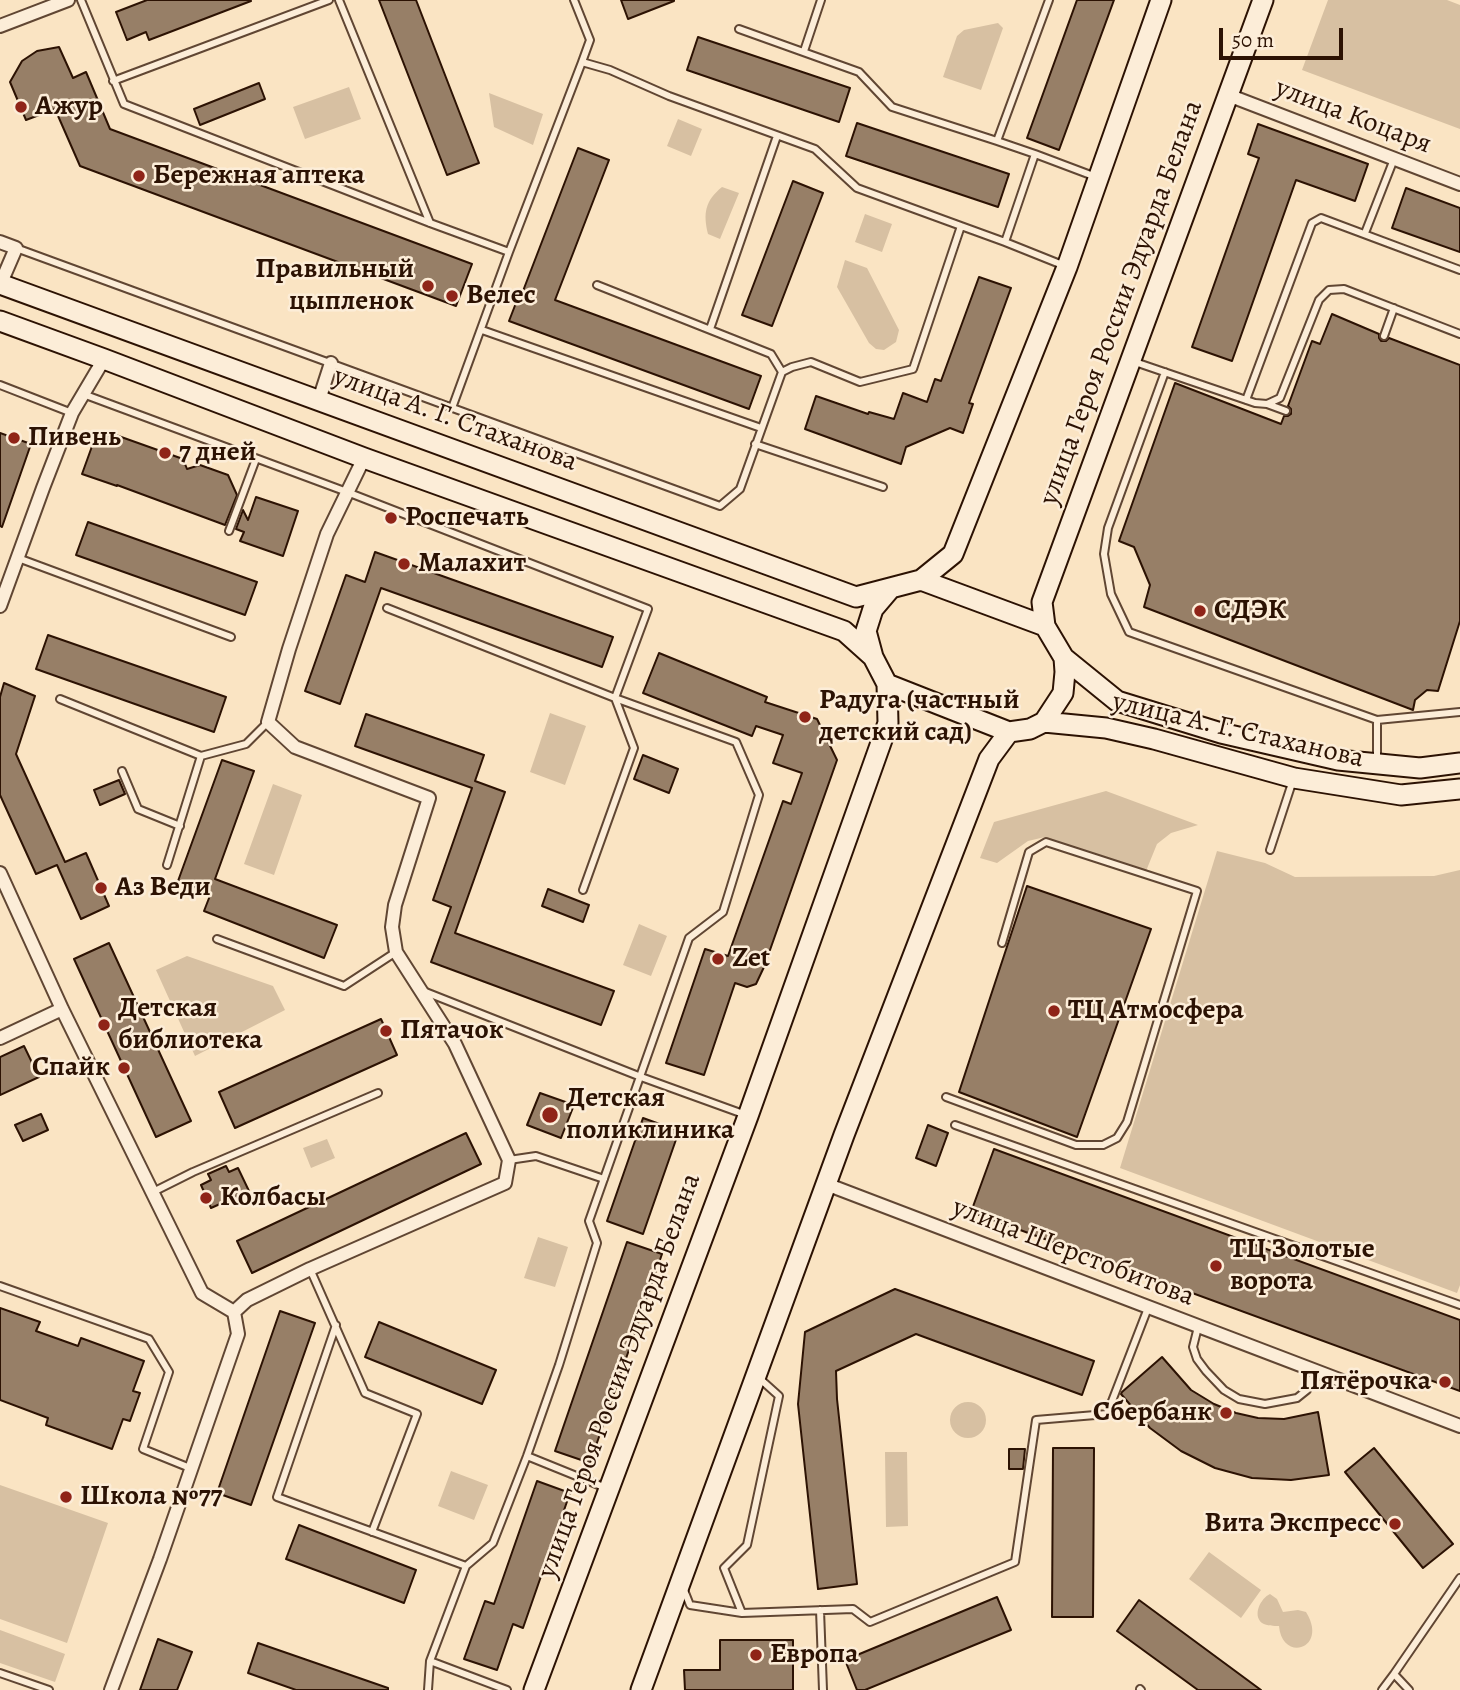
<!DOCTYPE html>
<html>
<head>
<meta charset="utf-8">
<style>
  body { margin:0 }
  #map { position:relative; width:1460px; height:1690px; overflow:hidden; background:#fae4c3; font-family:Alegreya,serif }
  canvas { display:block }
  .scale { position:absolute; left:1219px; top:28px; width:124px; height:32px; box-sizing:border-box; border:4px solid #2c1203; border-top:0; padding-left:9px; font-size:21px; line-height:24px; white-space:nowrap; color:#2c1203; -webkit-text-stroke:5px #fcedd8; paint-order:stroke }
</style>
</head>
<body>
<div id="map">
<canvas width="1460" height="1690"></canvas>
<div class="scale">50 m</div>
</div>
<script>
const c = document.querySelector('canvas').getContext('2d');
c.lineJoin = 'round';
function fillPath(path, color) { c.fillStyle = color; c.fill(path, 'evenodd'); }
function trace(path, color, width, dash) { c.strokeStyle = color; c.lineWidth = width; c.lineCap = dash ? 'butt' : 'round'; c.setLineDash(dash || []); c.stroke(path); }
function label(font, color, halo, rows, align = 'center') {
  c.font = font + ' Alegreya,serif'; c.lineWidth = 5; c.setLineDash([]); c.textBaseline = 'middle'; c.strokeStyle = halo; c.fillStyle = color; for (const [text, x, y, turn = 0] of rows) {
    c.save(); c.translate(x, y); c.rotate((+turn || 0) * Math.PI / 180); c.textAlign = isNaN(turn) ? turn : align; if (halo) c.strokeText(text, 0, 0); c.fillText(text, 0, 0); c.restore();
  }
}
const green = new Path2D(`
  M1328,0h119l13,5v124l-158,-59z
  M998,23l5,5 -22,62 -38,-13 14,-41 7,-6z
  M349,87l12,32 -56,20 -12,-32z
  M489,93l54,21 -10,31 -39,-18z
  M678,119l24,10 -11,27 -24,-10z
  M722,187l17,6 -19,46 -12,-5c-5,-21 -3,-33 14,-47z
  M865,214l27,10 -10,28 -27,-10z
  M845,260l22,8 32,62 -3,12 -12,8 -8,-1 -7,-6 -32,-56z
  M550,713l36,13 -21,59 -35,-13z
  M273,784l29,11 -28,80 -30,-11z
  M1106,791l92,34 -27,8 -14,11 -11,27 -101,-34 -17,4 -31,22 -17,-5 14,-36z
  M1217,851l48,12 30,14 139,-1 26,-6v415l-3,8 -337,-125z
  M639,924l28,12 -16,40 -28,-11z
  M187,956l86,30 12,24 -90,46 -39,-86z
  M327,1139l8,19 -24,10 -8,-20z
  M538,1237l30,10 -13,40 -31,-9z
  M950 1420a18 18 0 1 1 36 0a18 18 0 1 1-36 0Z
  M885,1452h22l1,74 -22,1z
  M451,1471l37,14 -14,35 -36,-14z
  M0,1485l108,38 -41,120 -67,-24z
  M1209,1552l52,38 -20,28 -52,-39z
  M1270,1594l7,5 6,13 15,-2 8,2c23,37 -24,51 -27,14 -5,0 -12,0 -17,-3 -10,-8 -1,-25 8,-29z
  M0,1630l65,24 -10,28 -55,-19z`);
const building = new Path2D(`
  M147,0h103l1,1 -102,39 -3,-8 -19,8 -11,-28z
  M379,0h37l63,163 -32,12z
  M621,0h53v1l-46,18z
  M1077,0h37l-55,150 -32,-12z
  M698,37l152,51 -11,34 -152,-52z
  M59,47l14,31 13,-6 24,57 362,135 -16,42 -376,-140 -25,-57 -29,11 -16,-38 12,-21 15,-10z
  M259,83l6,16 -65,26 -6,-16z
  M857,123l152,51 -11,33 -152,-51z
  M1258,124l110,40 -13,37 -59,-21 -64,181 -40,-14 67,-189 -11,-4z
  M578,148l31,12 -54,140 206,76 -12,33 -240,-88 12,-31 2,1z
  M793,181l30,12 -51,133 -30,-11z
  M1406,188l54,20v44l-68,-24z
  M979,277l32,11 -42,115 4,1 -10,29 -13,-5 -44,19 -5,17 -96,-35 11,-33 52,18 1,-2 25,7 9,-26 24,9 8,-23 6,2z
  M1332,314l47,20v4l2,3h5l3,-3 71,27v256l-22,70 -11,-1 -12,10 -2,10 -269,-103 6,-22 -16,-38 -15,-6 56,-158 106,41 3,-8h4l3,-2v-5l-3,-3 24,-65 8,3z
  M0,433l31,11 -29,83 -2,-1z
  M110,433l73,26 4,10 13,-4 28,10 9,20 -12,30 -108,-40v1l-35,-12 13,-36z
  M256,497l42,14 -15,45 -43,-15 4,-9 -8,-3 7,-19 5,10z
  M88,522l169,60 -12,33 -169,-60z
  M375,552l238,85 -11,30 -221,-79 -41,116 -35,-13 41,-116 19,7z
  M48,635l178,62 -12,35 -178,-63z
  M659,653l108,44 -2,5 52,17 20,41 -73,207 -8,17 -9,3 -12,-4 -31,92 -38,-12 39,-114 23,7 55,-155 8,3 11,-31 -29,-10 10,-28 -27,-9 -4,10 -109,-43z
  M4,683l31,13 -19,58 49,108 21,-9 23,53 -28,13 -24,-54 -21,9 -36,-79v-98z
  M366,714l118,41 -9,26 30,11 -50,141 159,58 -13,34 -170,-63 20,-55 -18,-7 39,-112 -117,-42z
  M643,755l35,14 -9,24 -35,-14z
  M222,760l32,11 -39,108 122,46 -13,33 -120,-47 7,-18 -33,-12z
  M119,780l6,14 -25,11 -6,-15z
  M1027,886l124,43 -74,208 -118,-45z
  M548,889l41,16 -6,17 -41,-16z
  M109,943l82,178 -35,16 -82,-178z
  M381,1019l16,36 -162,73 -16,-36z
  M24,1046l15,31 -39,18v-38z
  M540,1093l34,12 -13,33 -34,-13z
  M41,1114l7,16 -25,11 -8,-16z
  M643,1118l36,13 -36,103 -36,-13z
  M928,1125l20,8 -12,33 -20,-8z
  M466,1133l15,31 -229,109 -15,-32z
  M994,1149l466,171v71l-489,-179z
  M226,1166l3,6 9,-4 11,23 -38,17 -10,-23 10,-5 -3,-6z
  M627,1242l35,12 -72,209 -35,-12z
  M895,1289l199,72 -12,34 -166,-61 -80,37 1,28 20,185 -39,5 -20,-185 7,-72z
  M0,1308l40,14 -4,9 42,15 3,-8 63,23 -11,30 7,2 -10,28 -7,-2 -11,30 -66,-24 2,-7 -48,-18z
  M280,1311l35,12 -64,182 -34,-12z
  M379,1322l117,48 -14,34 -117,-47z
  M1162,1357l29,33 23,14 22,9 22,5 26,1 34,-7 11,63 -38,5 -39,-2 -37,-10 -34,-17 -31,-23 -29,-34 1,-2z
  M1053,1448h41l-1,169h-41z
  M1374,1448l79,96 -30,24 -78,-96z
  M1009,1449h16l-2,20h-14z
  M537,1481l33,12 -47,135 -10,-4 -16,46 -33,-11 21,-58 9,3z
  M299,1525l117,45 -12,33 -118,-44z
  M997,1597l14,33 -146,60h-8l-12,-30z
  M1139,1600l122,90h-63l-81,-59z
  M158,1639l34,13 -15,38h-37z
  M720,1640h73v50h-108l-1,-20h36z
  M258,1643l130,45v2h-92l-48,-17z`);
const lane = new Path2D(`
  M81,0l43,104 306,119 79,29
  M339,0l91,223
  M574,0l16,40 -8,22
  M739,29l120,43 33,35 105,34
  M804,51l17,-51
  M113,81l216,-81
  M1035,154l61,23
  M961,226l44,16 30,-88 -38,-13 52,-141
  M1365,233l29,-74
  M1005,242l60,24
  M16,248l704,258 20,-17 42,-117 10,-5 19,-5 49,20 53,-13 48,-143 -104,-38 -42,-39 -146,-53 -59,-26 -28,-8 -73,190 -57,156
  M597,285l174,69 11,18
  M710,329l67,-193
  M482,330l279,98
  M1384,336l10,-28
  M1132,361l123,42 12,1 13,-6 39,-98 10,-10 15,-1 116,45
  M1165,372l-57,156 -4,26 7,40 18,38 248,88 83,-8
  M0,385l72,28
  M83,394l264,98 301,117 -33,89 121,44 23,53 -36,117 -34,26 -100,283 8,22 -38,122 -32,91 -34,87 -27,23
  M1246,400l66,-177 9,-5 139,52
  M1267,404l19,7
  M755,444l128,43
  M229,531l27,-72
  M18,558l213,79
  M387,608l228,90 19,50 -51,142
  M60,699l141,57 45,-12 21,-21
  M1377,760v-40
  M122,771l16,38 42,17
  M1270,850l23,-70
  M167,865l34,-109
  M217,939l127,47 52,-34
  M423,991l218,86 105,38
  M946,1097l130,48h27l14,-7 10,-16 70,-231 -151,-49 -17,10 -27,91
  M955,1125l505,180
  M509,1160l27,-4 68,23
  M153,1192l40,-20 185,-79
  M310,1269l55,124 52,21 -45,118
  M0,1286l149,53 20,33 -26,77 47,19
  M336,1325l-59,172 189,69 -36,95 -2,29
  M1198,1327l-5,20 4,12 9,12 18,19 15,9 26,5 32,-6 10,-8 8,-19
  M527,1456l79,32
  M684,1590l6,15 52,8 111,-4 17,13 145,-60 21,-142 71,-6 41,-106
  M820,1610l3,80
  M742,1613l-18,-45 23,-23 32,-149 -20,-18
  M430,1661l77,29
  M0,1673l49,17
  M1140,1689l1,1
  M1382,1690l12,-16
  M1409,1690l-15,-16 66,-96`);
const street = new Path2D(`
  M0,26l68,-26
  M1228,95l232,89
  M0,242l16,6 -16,37
  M319,400l12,-37
  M0,606l43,-118 29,-75 32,-54
  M0,873l62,136 140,284 32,19 4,22 -78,225 -49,131
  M0,1038l62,-29
  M826,1184l634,242
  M234,1312l13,-12 63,-31 195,-86 4,-23 -54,-116 -59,-92 -4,-25 3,-22 34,-107 -134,-51 -27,-25 21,-73 38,-115 37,-76`);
const secondary = new Path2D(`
  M0,284l856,313 65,-17 124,46 19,32 1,14 -2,21 -19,29 -14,7 -21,3 -122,-48 -14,-27 -7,-26 7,-22 17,-20
  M0,321l104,38 260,99 480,173 29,26
  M921,580l32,-26 114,-287 94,-267
  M1045,626l-3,-24 221,-602
  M1064,658l53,43 104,32 117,27 82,8 40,-5
  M1044,722l62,6 48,11 140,39 107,17 59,-6
  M534,1690l214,-574 140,-393 -1,-39
  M641,1690l203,-555 145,-376 20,-27`);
const markers = [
  [21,107,7,"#8f2418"],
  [139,176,7,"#8f2418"],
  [428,286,7,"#8f2418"],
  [452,296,7,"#8f2418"],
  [14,438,7,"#8f2418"],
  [165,453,7,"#8f2418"],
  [391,518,7,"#8f2418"],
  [404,564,7,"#8f2418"],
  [1200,611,7,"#8f2418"],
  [805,717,7,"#8f2418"],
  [101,888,7,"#8f2418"],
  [718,959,7,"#8f2418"],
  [1054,1011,7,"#8f2418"],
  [104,1025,7,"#8f2418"],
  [386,1031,7,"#8f2418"],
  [124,1068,7,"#8f2418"],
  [550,1115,9,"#8f2418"],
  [206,1198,7,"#8f2418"],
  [1216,1266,7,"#8f2418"],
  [1445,1382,7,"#8f2418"],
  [1226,1413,7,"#8f2418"],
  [66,1497,7,"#8f2418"],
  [1395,1524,7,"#8f2418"],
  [756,1655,7,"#8f2418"]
];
const poiNames = [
  ["Ажур",35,107],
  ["Бережная аптека",153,176],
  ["Правильный",414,270,"right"],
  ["цыпленок",414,302,"right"],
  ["Велес",466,296],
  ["Пивень",28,438],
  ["7 дней",179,453],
  ["Роспечать",405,518],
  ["Малахит",418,564],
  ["СДЭК",1214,611],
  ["Радуга (частный",819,701],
  ["детский сад)",819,733],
  ["Аз Веди",115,888],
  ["Zet",732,959],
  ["Детская",118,1009],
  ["библиотека",118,1041],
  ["ТЦ Атмосфера",1068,1011],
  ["Пятачок",400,1031],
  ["Спайк",110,1068,"right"],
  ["Детская",566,1099],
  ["поликлиника",566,1131],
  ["Колбасы",220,1198],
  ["ТЦ Золотые",1230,1250],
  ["ворота",1230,1282],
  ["Пятёрочка",1431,1382,"right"],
  ["Сбербанк",1212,1413,"right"],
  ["Школа №77",80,1497],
  ["Вита Экспресс",1381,1524,"right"],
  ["Европа",770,1655]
];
const streetNames = [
  ["улица Коцаря",1353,117,21],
  ["улица Героя России Эдуарда Белана",1122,303,-70],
  ["улица А. Г. Стаханова",455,420,20],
  ["улица А. Г. Стаханова",1238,731,13],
  ["улица Шерстобитова",1073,1253,21],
  ["улица Героя России Эдуарда Белана",620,1376,-70]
];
fillPath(green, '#d7c0a2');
fillPath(building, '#977f67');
trace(building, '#2c1203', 2);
trace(lane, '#604633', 10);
trace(street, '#604633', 16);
trace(secondary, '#2c1203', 23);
trace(lane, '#fcedd8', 6);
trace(street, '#fcedd8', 12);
trace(secondary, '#fcedd8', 19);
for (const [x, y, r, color] of markers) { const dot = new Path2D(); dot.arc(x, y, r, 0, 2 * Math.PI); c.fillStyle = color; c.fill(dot); trace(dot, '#fcedd8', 2.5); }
label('bold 28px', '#2c1203', '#fcedd8', poiNames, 'left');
label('28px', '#2c1203', '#fcedd8', streetNames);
</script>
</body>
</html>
